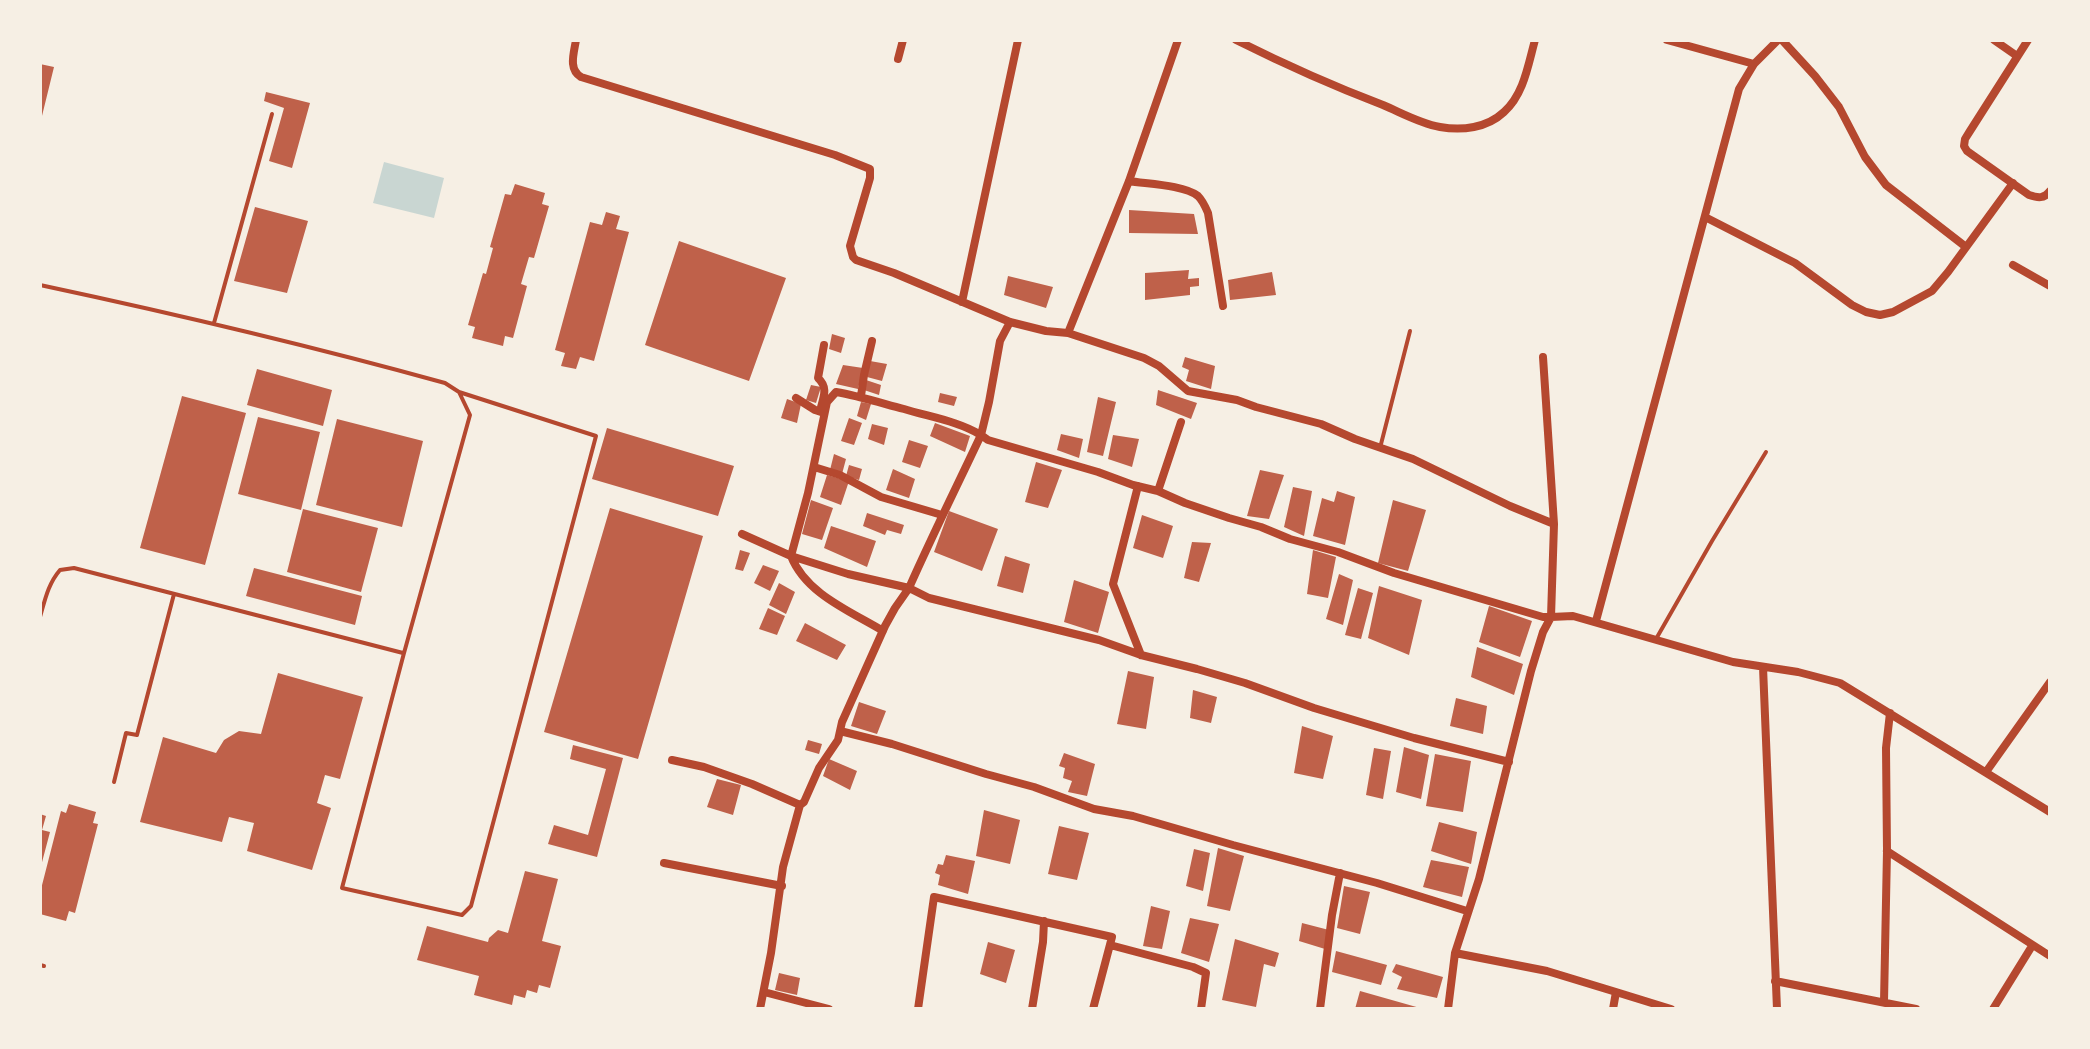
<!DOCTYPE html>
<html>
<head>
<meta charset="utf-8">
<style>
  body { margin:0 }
  #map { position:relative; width:2090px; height:1049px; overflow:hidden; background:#f6efe4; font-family:Inter,sans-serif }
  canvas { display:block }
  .frame { position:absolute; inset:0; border:42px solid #f6efe4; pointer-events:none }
</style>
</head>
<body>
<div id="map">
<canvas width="2090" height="1049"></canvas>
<div class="frame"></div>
</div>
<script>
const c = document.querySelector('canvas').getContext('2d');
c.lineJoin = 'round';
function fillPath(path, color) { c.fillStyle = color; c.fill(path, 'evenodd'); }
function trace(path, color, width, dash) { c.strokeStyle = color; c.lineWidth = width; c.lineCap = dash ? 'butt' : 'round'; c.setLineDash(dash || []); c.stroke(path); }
const water = new Path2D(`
  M384,162l60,16 -10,40 -61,-15z`);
const building = new Path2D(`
  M40,64l14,3 -13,53 -1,-1z
  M266,92l44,11 -18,65 -23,-7 15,-53 -20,-7z
  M515,184l30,9 -3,11 7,2 -15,52 -5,-1 -8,27 6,2 -14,52 -8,-2 -2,10 -31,-8 3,-11 -7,-2 15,-52 3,1 7,-26 -3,-1 15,-53 6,1z
  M255,207l53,14 -21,72 -53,-12z
  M1129,210l65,4 4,20 -69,-1z
  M606,212l14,4 -4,13 13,3 -35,129 -14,-4 -4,12 -15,-3 4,-13 -10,-3 35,-128 12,3z
  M679,241l107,37 -37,103 -104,-36z
  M1189,270l-1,9 11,-1v8l-9,1v8l-45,5v-27z
  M1272,272l4,23 -46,5 -2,-20z
  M1008,276l45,11 -7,21 -42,-13z
  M832,334l13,4 -4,15 -12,-4z
  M1185,357l30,9 -4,23 -25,-8 3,-11 -7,-3z
  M870,361l17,3 -5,17 -15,-4z
  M843,365l20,3 -5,21 -22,-5z
  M257,369l75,21 -9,36 -76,-21z
  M866,380l15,5 -2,10 -15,-5z
  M811,385l10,2 -5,16 -10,-3z
  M1158,390l39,13 -6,16 -35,-14z
  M940,393l17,4 -3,9 -16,-4z
  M182,396l64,17 -41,152 -65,-17z
  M1098,397l18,5 -13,54 -16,-4z
  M787,399l14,5 -4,19 -16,-5z
  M861,402l10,2 -5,16 -9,-4z
  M258,417l62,15 -19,78 -63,-16z
  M849,418l13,5 -8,22 -13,-4z
  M337,419l86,22 -21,86 -86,-22z
  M935,423l35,13 -5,16 -35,-16z
  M872,424l16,4 -4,17 -16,-6z
  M607,428l127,38 -16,50 -126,-37z
  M1061,434l22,5 -4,19 -22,-8z
  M1113,435l26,4 -7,28 -24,-8z
  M909,440l19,6 -8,22 -18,-6z
  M834,454l12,5 -4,15 -12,-4z
  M1036,462l26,8 -14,38 -23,-6z
  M849,465l13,4 -3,11 -13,-4z
  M893,469l22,10 -6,19 -23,-8z
  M1260,470l24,5 -15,44 -22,-3z
  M827,475l22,6 -8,24 -21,-8z
  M1293,487l19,4 -8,45 -20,-9z
  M1337,491l18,6 -10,48 -32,-9 9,-38 12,4z
  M811,500l22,8 -11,32 -20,-6z
  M1393,500l33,10 -18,61 -30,-8z
  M610,508l93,28 -65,223 -94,-27z
  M303,509l75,19 -17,64 -74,-20z
  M949,511l49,18 -16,42 -48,-19z
  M867,513l37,12 -3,9 -14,-4 -2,5 -22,-9z
  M1142,515l31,11 -10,32 -30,-10z
  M831,526l45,15 -9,26 -43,-19z
  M1192,542l19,1 -12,39 -15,-4z
  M740,550l10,3 -7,18 -8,-2z
  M1313,550l23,7 -8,41 -21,-4z
  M1005,556l25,8 -7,29 -26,-7z
  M763,565l16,6 -9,20 -16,-8z
  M254,568l108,28 -7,29 -109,-29z
  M1339,574l14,6 -10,45 -17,-6z
  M1074,580l35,12 -11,41 -34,-11z
  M779,583l16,9 -9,22 -17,-9z
  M1379,586l43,14 -13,55 -41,-17z
  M1358,588l15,5 -12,46 -16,-4z
  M1489,606l43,15 -12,36 -41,-15z
  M768,608l17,8 -8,19 -18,-6z
  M805,623l41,22 -9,15 -41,-19z
  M1477,647l46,17 -9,31 -43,-18z
  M1128,671l26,6 -8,52 -29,-5z
  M278,673l85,24 -23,82 -15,-4 -8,28 14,5 -19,62 -65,-19 7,-28 -25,-6 -7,25 -82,-20 23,-85 53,16 8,-13 15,-9 22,3z
  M1193,690l24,7 -6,26 -21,-5z
  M1456,698l31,8 -4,28 -33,-8z
  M859,702l27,9 -9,23 -26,-8z
  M1302,726l31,10 -10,43 -29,-6z
  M808,740l14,4 -3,10 -14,-4z
  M573,745l50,13 -26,99 -49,-13 6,-19 34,10 18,-66 -36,-10z
  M1404,747l25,8 -8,44 -25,-7z
  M1374,748l17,3 -8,48 -17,-4z
  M1064,753l31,11 -8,32 -19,-4 4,-11 -9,-3 2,-10 -6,-2z
  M1435,754l36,7 -8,51 -37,-6z
  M829,759l28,12 -7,19 -27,-14z
  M717,779l24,6 -8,30 -26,-8z
  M69,804l27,8 -3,11 5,1 -23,89 -6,-2 -3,10 -26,-7 2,-10h-2v-11l21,-82 5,2z
  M984,810l36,10 -10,44 -34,-8z
  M40,814l6,2 -4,14 8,2 -9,34z
  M1439,822l38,10 -6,32 -40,-13z
  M1059,826l30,7 -12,47 -29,-6z
  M1218,848l26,8 -14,55 -23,-5z
  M1194,849l16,4 -7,38 -17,-5z
  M946,855l29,6 -7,33 -30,-9 2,-10 -5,-2 3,-9 5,1z
  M1431,860l38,7 -7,30 -39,-10z
  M525,871l33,8 -16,62 19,5 -11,42 -11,-3 -2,8 -10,-3 -2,8 -11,-3 -2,10 -38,-10 5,-19 -62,-16 10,-34 61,16 1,-4 9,-8 10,3z
  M1344,886l26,6 -10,42 -23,-6z
  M1151,906l19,5 -8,38 -19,-3z
  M1190,918l29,6 -10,38 -28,-9z
  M1302,923l27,7 -4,19 -26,-8z
  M1235,939l44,14 -4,14 -11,-3 -8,43 -34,-7z
  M988,942l27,8 -9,33 -26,-9z
  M1336,951l51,14 -6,20 -49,-13z
  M1396,964l47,13 -6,21 -40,-9 5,-12 -10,-5z
  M779,973l21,5 -3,17 -22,-5z
  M1360,991l60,17v1h-65z`);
const service = new Path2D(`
  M40,285c136,29 271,61 405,98l14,9 11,23 -66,238 -62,235 120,27 9,-9 125,-470 -137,-44
  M214,323l58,-209
  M1380,448l30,-117
  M40,617c5,-17 8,-33 20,-47l14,-2 329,85
  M1656,639l56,-98 54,-89
  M114,782l12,-49 11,2 37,-141
  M40,965l4,1`);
const minor = new Path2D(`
  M576,40c-2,13 -8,29 5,37l254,78 35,14v9l-20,68 3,11 3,3 38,13 116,49 36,9 22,2 76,25 15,8 29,25 49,9 19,7 65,17 34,15 58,20 97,47 44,18 -3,93h-8l-149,-44 -56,-21 -48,-13 -29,-12 -32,-9 -44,-15 -27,-12 -25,-6 -35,-13 -110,-32 -7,-5 8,-33 11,-61 10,-19
  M1236,40c48,24 97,46 147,65 19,8 36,18 57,22 22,4 47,1 64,-15 20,-18 24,-47 31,-72
  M1667,40l87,24
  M1782,40l33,36 24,31 26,50 21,28 80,62
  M1994,40l23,16
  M2028,40l-58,91 -5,8 -1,7 3,5 62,44c9,3 15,4 21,-4
  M898,59l5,-19
  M1129,181c18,3 55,4 69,15 5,5 7,10 10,17l15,93
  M1705,217l90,46 57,42 14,7 14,3 13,-3 39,-21 16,-19 65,-89
  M2013,265l37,21
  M962,302l56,-262
  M1068,333l61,-152 49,-141
  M1543,357l11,167
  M861,396l3,-21 8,-34
  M796,398l19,12 9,3
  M820,411c3,-13 9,-23 -2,-33l6,-33
  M814,467l26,8 41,22 61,18
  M1138,486l-25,98 28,71
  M1158,491l23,-69
  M742,534l49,22c15,38 59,55 92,75
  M1596,621l143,-532 15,-25 24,-24
  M1763,667l14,342
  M840,731l52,13 94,30 48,13 60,22 39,7 100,29 144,38 90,28
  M672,760l32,7 48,17 48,21 4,-3 15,-34 19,-28 4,-18 43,-96 10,-18 14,-20 -61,-14 -57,-18 17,-63 19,-91 9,-10c23,4 45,11 68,17 26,8 54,12 77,26 -24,51 -49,101 -72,153l20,10 170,42 42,15 56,14 48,14 69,25 100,30 95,24
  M1986,772l64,-90
  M1887,851l163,105
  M664,863l118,23
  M1110,945l83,22 13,6 -5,36
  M1455,953l92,18 69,21 -3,17
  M1775,981l141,28
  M764,992l65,17
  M1616,992l55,17
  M1884,1002l3,-151 -1,-103 4,-35
  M760,1009l11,-56 12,-86 17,-62
  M918,1009l16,-112 178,40 -19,72
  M1032,1009l11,-67 1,-21
  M1320,1009l12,-94 8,-42
  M1448,1009l7,-56 24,-74 52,-208 12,-39 8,-15 22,-1 160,46 65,10 42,11 210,129
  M1993,1009l39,-63`);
fillPath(water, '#c9d6d2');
fillPath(building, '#bf614a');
trace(service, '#b5482f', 4);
trace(minor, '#b5482f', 8);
</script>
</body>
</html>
